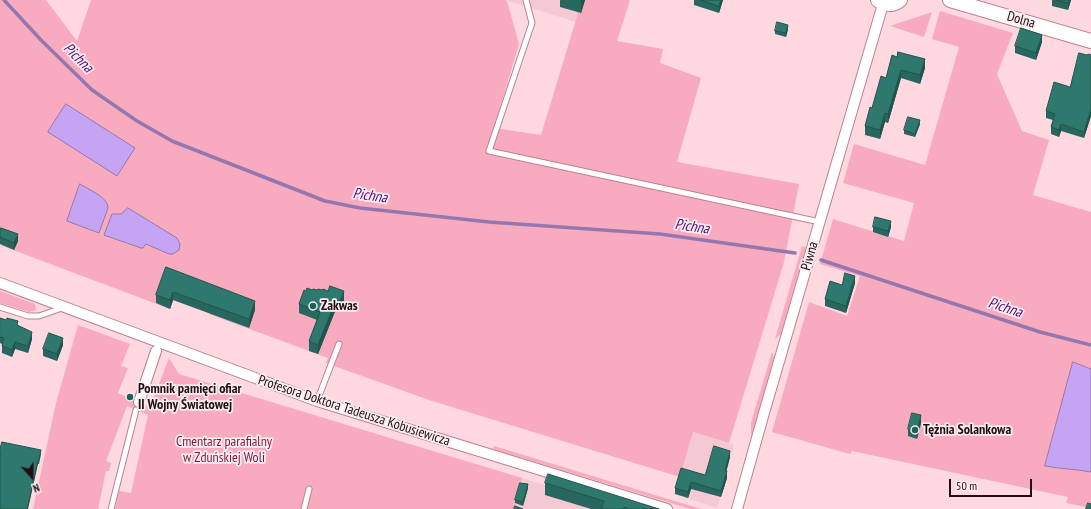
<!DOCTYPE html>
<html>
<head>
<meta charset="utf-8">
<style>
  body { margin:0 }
  #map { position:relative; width:1091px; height:509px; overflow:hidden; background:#ffd8e0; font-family:"PT Sans Narrow",sans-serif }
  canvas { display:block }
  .north { position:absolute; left:12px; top:457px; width:40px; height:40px; -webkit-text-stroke:3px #faedf0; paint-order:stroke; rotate:159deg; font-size:11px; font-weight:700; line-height:16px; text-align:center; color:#230e13 }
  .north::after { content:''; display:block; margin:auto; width:14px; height:18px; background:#230e13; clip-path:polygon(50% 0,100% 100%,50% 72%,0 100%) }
  .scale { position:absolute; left:949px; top:479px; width:83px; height:18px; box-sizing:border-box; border:2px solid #230e13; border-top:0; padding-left:5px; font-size:12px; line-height:14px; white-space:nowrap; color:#230e13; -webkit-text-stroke:3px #faedf0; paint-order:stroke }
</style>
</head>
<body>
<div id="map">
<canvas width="1091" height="509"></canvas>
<div class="north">N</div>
<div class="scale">50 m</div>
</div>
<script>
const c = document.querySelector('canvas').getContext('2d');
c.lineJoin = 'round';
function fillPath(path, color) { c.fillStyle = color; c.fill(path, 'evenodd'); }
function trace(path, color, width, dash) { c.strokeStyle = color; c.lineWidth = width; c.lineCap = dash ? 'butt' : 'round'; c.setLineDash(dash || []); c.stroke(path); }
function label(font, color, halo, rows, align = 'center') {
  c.font = font + ' "PT Sans Narrow",sans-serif'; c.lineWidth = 3.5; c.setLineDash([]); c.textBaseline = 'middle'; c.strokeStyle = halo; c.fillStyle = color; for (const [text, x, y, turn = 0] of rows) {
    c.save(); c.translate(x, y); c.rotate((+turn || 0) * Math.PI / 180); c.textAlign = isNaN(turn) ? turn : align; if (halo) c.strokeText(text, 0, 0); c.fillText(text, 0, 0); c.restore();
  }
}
const built = new Path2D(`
  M505,0h77l-6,22z
  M693,432l41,13 -9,32 2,1 -10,30 -42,-14z
  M522,478l100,31h-108z`);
const green = new Path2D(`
  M0,0h46l31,41 14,-41h414l2,1 12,43 -25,84 47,7 41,-135h48l-13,41 46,8 -3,14 41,15 -24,84 122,22 -15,78 -55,181 -36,-11 -13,45 -251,-77 -103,-37 2,-5 -119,-44 6,-14 -36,-14 -9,23 -170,-64z
  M940,11l73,22 -16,41 25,57 27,9 -16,55 58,17v296l-25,-5 2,-6 -216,-46 -2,3 -78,-22 37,-130 38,14 13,-40 -40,-12 13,-45 71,22 10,-38 -71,-20 11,-39 71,21 34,-118 -27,-8z
  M932,12l-8,25 -34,-11z
  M802,246l4,1 -25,87 -6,5z
  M0,291l35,13 1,6 -7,2 -29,-9z
  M78,325l52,19 -9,22 7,2 -10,25 32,14 19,-49 10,16 343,104 -8,31h-399l4,-18 12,2 17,-78 -21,-9 -21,55 5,2 -2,8h-3l-8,38h-65l23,-106z
  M772,352l2,6 -23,80v-15z
  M494,446l207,63h-11l-197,-60z`);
const water = new Path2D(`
  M66,104l69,44 -18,28 -69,-44z
  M80,184c9,6 28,13 28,24l-9,25 -32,-12z
  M128,208l49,30 3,6 -1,6 -6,4h-4l-23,-10 -3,4h-2l-37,-13 8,-21h9z
  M1073,362l18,7v103c-15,-3 -30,-3 -46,-6z`);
const stream = new Path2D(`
  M4,0l37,40 51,50 45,31 35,20 153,60 35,7 129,14 171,12 135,19
  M821,260l219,72 51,13`);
const lane = new Path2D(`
  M526,0l6,23 -43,128 331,71
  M0,307l28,9h11l23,-8
  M317,401l22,-57
  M111,509l25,-99
  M304,509l5,-20`);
const street = new Path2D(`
  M0,283l317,118 350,108
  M139,402l17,-51
  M737,509l27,-96 119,-409`);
const secondary = new Path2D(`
  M878,0c7,5 15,6 22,0
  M950,0l141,41`);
const wall = new Path2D(`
  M560,0h25l-4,13 -21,-6z
  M694,0h29l-4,13 -25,-8z
  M1052,0h19l-3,10 -16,-4z
  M788,29l-2,8 -11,-3v-3z
  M1042,42l-6,18 -21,-7v-7z
  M892,55l33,13 -5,16 -19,-6 -13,45 -3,-1 -5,17 -15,-4v-9l7,-18 14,-30z
  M1087,55h4v61l-7,22 -23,-7 -2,6 -8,-3v-7l2,-7 -7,-2v-7l24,-24z
  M920,124l-5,13 -11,-3v-4z
  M873,227h18l-3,10 -15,-5z
  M0,232l18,9 -4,9 -14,-6z
  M166,267l89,43 -6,18 -76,-28 -3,9 -14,-6v-8z
  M855,283l-9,30 -21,-7v-7l17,-14z
  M312,290h10l22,10 -4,11 -4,-2 -18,45 -9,-3v-10l8,-21 -18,-7v-9l7,-13z
  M0,318l18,7 14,14 -4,14 -13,-4 -3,8 -10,-4v-9l-2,-1z
  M63,345l-6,16 -14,-5v-7z
  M921,423l-4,16 -9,-3v-7z
  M2,442l39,12 -2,10h-1z
  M730,457l-4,14 1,7 -6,19 -30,-8 -3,9 -13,-4v-6l30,-13z
  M545,483l114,26h-68l-46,-14z
  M528,488l-5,18 -8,-3v-3z`);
const shadedWall = new Path2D(`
  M581,0h4l-4,13z
  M721,0h2l-4,13v-7z
  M1069,0h2l-3,10v-7z
  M788,25v4l-2,8v-4z
  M1042,35v7l-6,18v-7z
  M925,59v9l-5,16v-9z
  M901,70v8l-13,45v-9z
  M1091,109v7l-7,22v-6z
  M885,113v9l-5,17v-9z
  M920,120v4l-5,13v-3z
  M1061,124v7l-2,6v-7z
  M891,221v6l-3,10v-6z
  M18,234v7l-4,9v-7z
  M855,276v7l-9,30v-7z
  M344,291v9l-4,11v-10z
  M173,292v8l-3,9v-9z
  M336,300v9l-18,45v-9z
  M255,301v9l-6,18v-9z
  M32,332v7l-4,14v-7z
  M63,338v7l-6,16v-7z
  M15,342v7l-3,8v-7z
  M921,415v8l-4,16v-7z
  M730,451v6l-5,20v-6z
  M38,460v4l-10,45h-1z
  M727,471v7l-6,19v-6z
  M691,482v7l-3,9v-6z
  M528,484v4l-5,18v-4z`);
const building = new Path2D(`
  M701,0h20l-2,6z
  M1057,0h12l-1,3z
  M777,22l11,3 -2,8 -11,-2z
  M1021,28l21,7 -6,18 -21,-7z
  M898,52l27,7 -5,16 -19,-5 -13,44 -3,-1 -5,17 -15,-4 5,-19 2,1 9,-32 5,2 6,-23 5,2z
  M1079,53l8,2 1,-1 3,1v54l-7,23 -23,-8 -2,6 -8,-3 4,-13 -9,-3 8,-29 16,5z
  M908,117l12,3 -5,14 -11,-4z
  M875,217l16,4 -3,10 -15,-4z
  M1,228l17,6 -4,9 -14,-6v-5z
  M166,267l89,34 -6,18 -76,-27 -3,8 -14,-5z
  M845,273l10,3 -9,30 -21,-7 5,-18 12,4z
  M330,286l14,5 -4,10 -4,-1 -18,45 -9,-4 11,-29 -21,-8 5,-14 2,1 1,-3 5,2 1,-1 4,1 1,-1 4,1 1,-1 5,2z
  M0,318l6,2 1,-2 11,3 -1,4 15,7 -4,14 -13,-4 -3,8 -10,-4 2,-8 -4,-1z
  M49,333l14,5 -6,16 -14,-5z
  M912,413l9,2 -4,17 -9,-3z
  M2,442l39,8 -2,10h-1l-11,49h-27v-59z
  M714,446l16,5 -5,20h2l-6,20 -30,-9 -3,10 -13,-4 6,-20 24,7z
  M548,474l111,35h-30l-5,-2 -1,2h-22l3,-8 -59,-18z
  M520,483l8,1 -5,18 -8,-2z
  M1088,503l3,1v5h-5z
  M515,506l8,3h-9z`);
const markers = [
  [313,306,4,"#19635a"],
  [130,397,4,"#19635a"],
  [915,430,4,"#19635a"]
];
const streetNames = [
  ["Dolna",1021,20,16],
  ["Piwna",810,256,-74],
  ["Profesora Doktora Tadeusza Kobusiewicza",354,411,18]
];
const poiNames = [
  ["Zakwas",321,306],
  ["Pomnik pamięci ofiar",138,389],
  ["II Wojny Światowej",138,405],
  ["Tężnia Solankowa",923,430]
];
const parkNames = [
  ["Cmentarz parafialny",224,442],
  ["w Zduńskiej Woli",224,458]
];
const waterNames = [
  ["Pichna",78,58,45],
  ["Pichna",370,196,8],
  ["Pichna",692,227,8],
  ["Pichna",1005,308,18]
];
fillPath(built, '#f4c9d2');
fillPath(green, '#f8abbe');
fillPath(water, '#c6a4f4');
trace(water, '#9577b0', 1);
trace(stream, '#9577b0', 3.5);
trace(lane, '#bb818f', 7);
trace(street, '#bb818f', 12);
trace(secondary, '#bb818f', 16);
trace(lane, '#fff', 5);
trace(street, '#fff', 10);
trace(secondary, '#fff', 14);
fillPath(wall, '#28675f');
fillPath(shadedWall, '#21544d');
fillPath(building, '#2f786e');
trace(building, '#21544d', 1);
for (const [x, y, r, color] of markers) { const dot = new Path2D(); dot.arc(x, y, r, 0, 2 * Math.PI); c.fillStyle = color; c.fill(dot); trace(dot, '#faedf0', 1.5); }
label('14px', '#230e13', '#faedf0', streetNames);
label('bold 14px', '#230e13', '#faedf0', poiNames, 'left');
label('14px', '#7e173f', '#faedf0', parkNames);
label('italic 15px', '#500a83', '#faedf0', waterNames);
</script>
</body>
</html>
